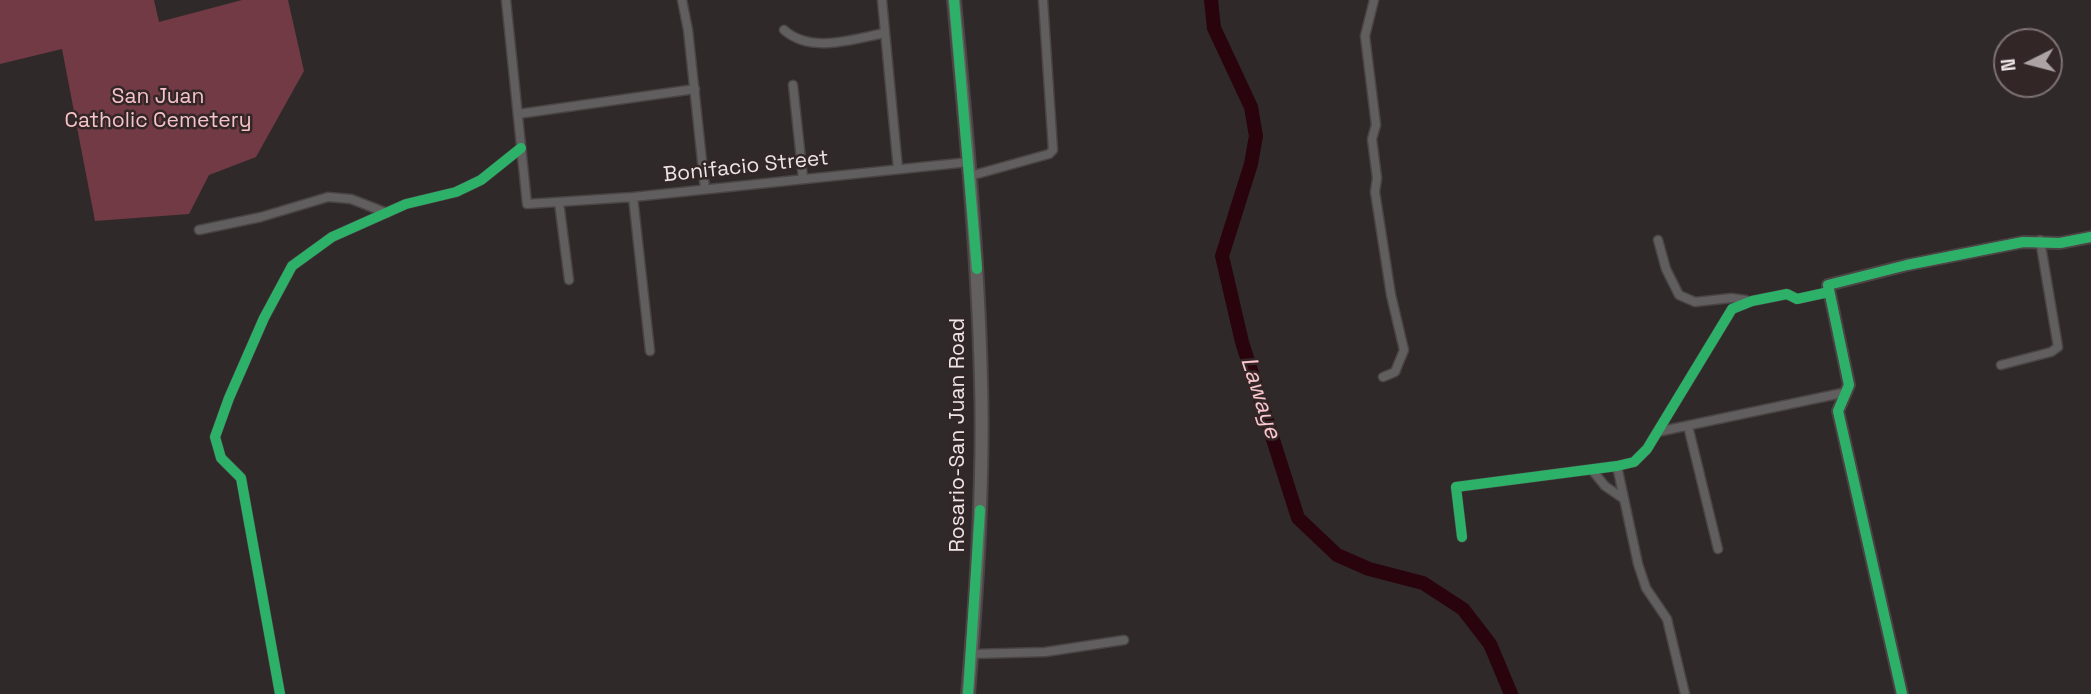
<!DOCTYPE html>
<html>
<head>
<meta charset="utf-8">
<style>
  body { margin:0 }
  #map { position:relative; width:2091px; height:694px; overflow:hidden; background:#30292a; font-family:"Space Grotesk",sans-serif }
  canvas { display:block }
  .north { position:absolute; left:1993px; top:28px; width:70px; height:70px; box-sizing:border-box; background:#332627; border:2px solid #7d7273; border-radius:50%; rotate:264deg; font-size:19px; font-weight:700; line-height:28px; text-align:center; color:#ede4e5 }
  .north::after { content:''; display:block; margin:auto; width:24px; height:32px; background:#aba3a4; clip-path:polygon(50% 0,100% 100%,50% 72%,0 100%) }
</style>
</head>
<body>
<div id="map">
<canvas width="2091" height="694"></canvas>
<div class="north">N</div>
</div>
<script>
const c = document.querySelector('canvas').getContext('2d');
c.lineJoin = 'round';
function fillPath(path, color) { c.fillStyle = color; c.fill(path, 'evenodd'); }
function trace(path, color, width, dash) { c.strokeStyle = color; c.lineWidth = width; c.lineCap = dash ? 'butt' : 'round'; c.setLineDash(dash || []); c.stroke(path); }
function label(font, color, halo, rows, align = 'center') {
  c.font = font + ' "Space Grotesk",sans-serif'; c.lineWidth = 5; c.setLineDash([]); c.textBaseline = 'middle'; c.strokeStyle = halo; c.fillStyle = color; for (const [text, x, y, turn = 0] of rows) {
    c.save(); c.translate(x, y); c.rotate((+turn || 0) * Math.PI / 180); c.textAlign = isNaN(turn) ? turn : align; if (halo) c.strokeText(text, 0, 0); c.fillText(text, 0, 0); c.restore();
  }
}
const green = new Path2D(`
  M0,0h154l5,22 83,-22h46l16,71 -48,86 -47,18 -20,39 -94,7 -33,-172 -62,15z`);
const river = new Path2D(`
  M1211,0l3,28 37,79 5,29 -5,28 -29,92 20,86 56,176 39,37 32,14 54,14 40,26 27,35 21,50`);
const minor = new Path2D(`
  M506,0l21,204 106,-7 336,-35
  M682,0l6,30 17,159
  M882,0l16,169
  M1374,0l-9,36 11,89 -4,14 5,39 -2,14 16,103 13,55 -9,22 -12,5
  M784,30c27,24 69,9 101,3
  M793,85l10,93
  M518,114l177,-25
  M970,176l79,-22 4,-4 -10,-150
  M633,197l17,154
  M559,202l10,78
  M199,230l62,-13 67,-20 23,2 36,14
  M1658,240l8,29 13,26 16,7 36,-4 15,2
  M2001,365l50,-13 7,-5 -18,-107
  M1688,426l30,123
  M1657,432l190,-40
  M1617,466l21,98 8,24 21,31 18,75
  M1592,470l13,16 19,13
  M1462,537l-6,-50 161,-21 17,-4 13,-13 85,-140 20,-8 35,-7 10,5 32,-7
  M972,654l73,-2 79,-12
  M280,694l-39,-216 -20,-20 -6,-21 14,-39 35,-80 28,-52 40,-29 74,-33 50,-12 25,-12 40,-32`);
const tertiary = new Path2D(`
  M1902,694l-64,-283 11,-26 -21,-100 79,-20 116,-23 37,1 31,-6`);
const primary = new Path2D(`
  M954,0c12,127 24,254 27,381 3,104 -4,210 -13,313`);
const cycleway = new Path2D(`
  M954,0l23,269
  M1462,537l-6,-50 161,-21 17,-4 13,-13 85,-140 20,-8 35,-7 10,5 32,-7
  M280,694l-39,-216 -20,-20 -6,-21 14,-39 35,-80 28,-52 40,-29 74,-33 50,-12 25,-12 40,-32
  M968,694l12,-184
  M1902,694l-64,-283 11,-26 -21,-100 79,-20 116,-23 37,1 31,-6`);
const parkNames = [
  ["San Juan",158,97],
  ["Catholic Cemetery",158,121]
];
const streetNames = [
  ["Bonifacio Street",746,167,-6],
  ["Rosario-San Juan Road",958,435,-90]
];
const waterNames = [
  ["Lawaye",1260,398,72]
];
fillPath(green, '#713a44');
trace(river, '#29040d', 14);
trace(minor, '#4a4445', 11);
trace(tertiary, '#4a4445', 14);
trace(primary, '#4a4445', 16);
trace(minor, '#615e5f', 8);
trace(tertiary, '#615e5f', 10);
trace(primary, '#646060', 12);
trace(cycleway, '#2db169', 10);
label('21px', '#f6c3c9', '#332627', parkNames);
label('21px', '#ede4e5', '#332627', streetNames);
label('italic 23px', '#fac7cd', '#332627', waterNames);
</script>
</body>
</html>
